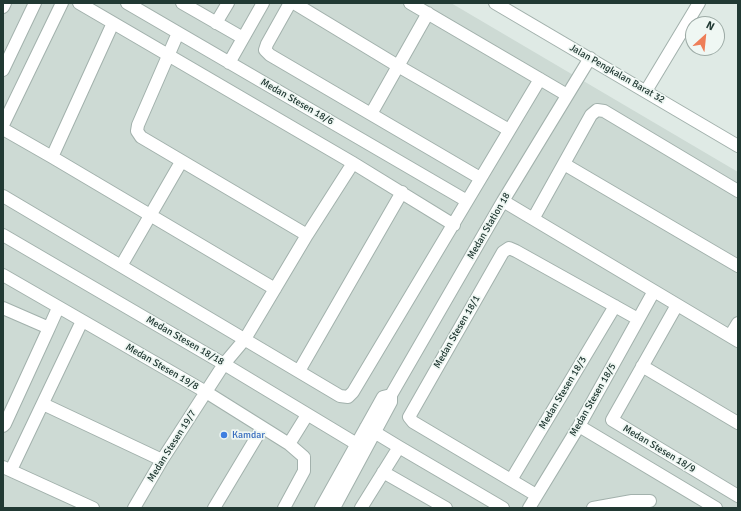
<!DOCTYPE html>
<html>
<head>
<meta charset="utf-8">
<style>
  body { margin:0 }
  #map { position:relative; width:741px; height:511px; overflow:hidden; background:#dfeae5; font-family:Signika,sans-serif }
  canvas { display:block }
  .frame { position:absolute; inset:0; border:4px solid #213933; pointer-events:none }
  .north { position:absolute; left:685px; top:16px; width:40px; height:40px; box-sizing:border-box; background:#eff7f3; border:1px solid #9daba6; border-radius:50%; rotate:27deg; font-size:11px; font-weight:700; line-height:16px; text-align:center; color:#213933 }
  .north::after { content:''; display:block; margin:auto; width:14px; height:18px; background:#ee7e58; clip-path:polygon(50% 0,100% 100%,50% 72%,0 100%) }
</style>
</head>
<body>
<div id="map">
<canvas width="741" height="511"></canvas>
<div class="frame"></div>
<div class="north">N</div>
</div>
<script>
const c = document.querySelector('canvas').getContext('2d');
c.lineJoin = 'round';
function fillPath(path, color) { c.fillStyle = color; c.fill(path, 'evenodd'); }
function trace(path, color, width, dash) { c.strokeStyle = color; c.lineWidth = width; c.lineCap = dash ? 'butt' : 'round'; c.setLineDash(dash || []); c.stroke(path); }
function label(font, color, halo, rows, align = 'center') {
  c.font = font + ' Signika,sans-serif'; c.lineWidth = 3.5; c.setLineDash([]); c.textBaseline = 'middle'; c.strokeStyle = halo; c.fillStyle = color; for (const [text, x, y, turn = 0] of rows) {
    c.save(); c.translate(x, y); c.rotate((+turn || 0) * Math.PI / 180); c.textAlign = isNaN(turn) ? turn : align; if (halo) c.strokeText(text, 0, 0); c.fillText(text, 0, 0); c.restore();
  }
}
const built = new Path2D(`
  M3,3h448l287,169v336h-735z`);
const minor = new Path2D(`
  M79,3l274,160 101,62
  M127,3l340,198
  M182,3l61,35
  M290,3l-23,41 -2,6 5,5 210,123
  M294,3l104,63 111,64
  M410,3l157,92
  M495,3l243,143
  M3,7l2,-4
  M216,23l12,-20
  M178,33l-40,92 -1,6 4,6 166,98
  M229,63l34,-60
  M3,70l32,-67
  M646,91l53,-88
  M371,114l57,-101
  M3,125l59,-122
  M3,129l49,28 223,132
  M52,157l61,-134
  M564,164l174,102
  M3,196l337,200 8,1 5,-5c63,-104 124,-209 187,-313
  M503,201l235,140
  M533,219l58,-104 6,-5 7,1 134,80
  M3,235l221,129 141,85
  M121,266l60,-104
  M3,275l203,117 83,52 15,13v14l-20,37
  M677,305l-65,115 126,76
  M3,308l46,20 -44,96 -2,2
  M49,328l9,-20
  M730,336l8,-13
  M642,366l96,57
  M299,371l103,-179
  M43,404l119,56
  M579,426l137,82
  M366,427l33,20 104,61
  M289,444l18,-29
  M3,467l90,41
  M11,470l71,-149
  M383,472l63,36
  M511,480l104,-174
  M536,495l-123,-73 -4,-5 94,-165 6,-4 7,3 122,68
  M134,508l28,-48 62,-96 21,-25 62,-104 46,-72
  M214,508l48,-80
  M321,508l62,-111 8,-2
  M334,508l57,-106v-7l112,-194 87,-143
  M361,508l38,-61
  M529,508l50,-82 75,-135
  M593,508l39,-7h18`);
const markers = [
  [224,435,4,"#3f7fe0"]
];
const streetNames = [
  ["Jalan Pengkalan Barat 32",617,74,30],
  ["Medan Stesen 18/6",297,102,30],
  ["Medan Station 18",489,226,-60],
  ["Medan Stesen 18/1",457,332,-60],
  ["Medan Stesen 18/18",185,341,30],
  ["Medan Stesen 19/8",162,367,30],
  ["Medan Stesen 18/3",563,393,-59],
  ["Medan Stesen 18/5",593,400,-60],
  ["Medan Stesen 19/7",172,446,-58],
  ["Medan Stesen 18/9",659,449,31]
];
const shopNames = [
  ["Kamdar",232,435]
];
fillPath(built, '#cddad4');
trace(minor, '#a2b1ac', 14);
trace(minor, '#fff', 12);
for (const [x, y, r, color] of markers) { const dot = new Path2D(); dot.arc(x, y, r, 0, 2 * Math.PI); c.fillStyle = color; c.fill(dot); trace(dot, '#eff7f3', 1.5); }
label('10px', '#213933', '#eff7f3', streetNames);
label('10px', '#366cbe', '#eff7f3', shopNames, 'left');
</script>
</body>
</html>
